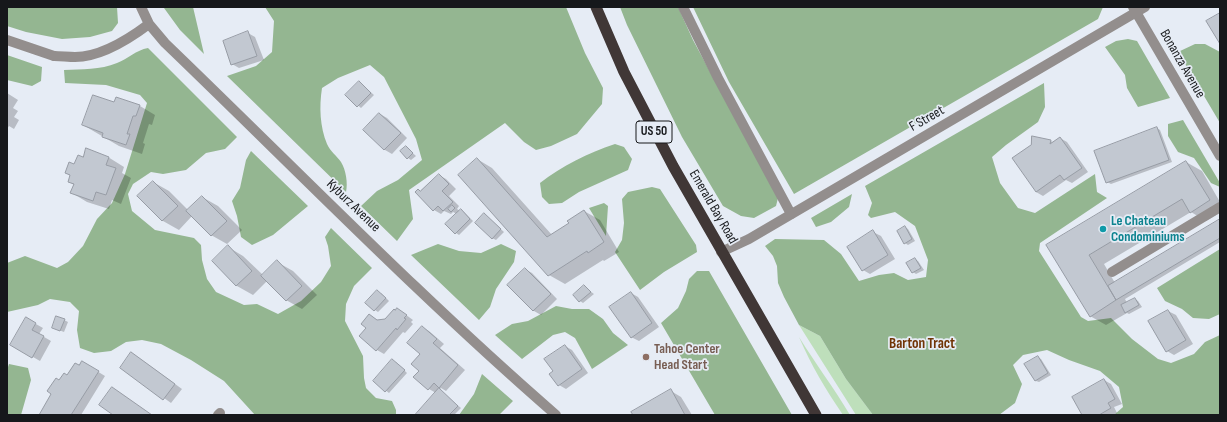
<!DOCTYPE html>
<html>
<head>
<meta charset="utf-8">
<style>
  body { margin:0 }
  #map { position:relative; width:1227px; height:422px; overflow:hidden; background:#e6ecf5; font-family:"Sofia Sans Condensed",sans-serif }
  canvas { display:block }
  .frame { position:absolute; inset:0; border:8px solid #16181b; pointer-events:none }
</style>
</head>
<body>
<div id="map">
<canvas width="1227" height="422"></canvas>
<div class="frame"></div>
</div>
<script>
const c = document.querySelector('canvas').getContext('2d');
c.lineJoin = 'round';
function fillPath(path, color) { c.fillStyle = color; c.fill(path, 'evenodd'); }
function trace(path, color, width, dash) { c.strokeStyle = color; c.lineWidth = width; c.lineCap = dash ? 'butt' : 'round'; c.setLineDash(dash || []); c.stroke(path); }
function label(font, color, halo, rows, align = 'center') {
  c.font = font + ' "Sofia Sans Condensed",sans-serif'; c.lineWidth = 3.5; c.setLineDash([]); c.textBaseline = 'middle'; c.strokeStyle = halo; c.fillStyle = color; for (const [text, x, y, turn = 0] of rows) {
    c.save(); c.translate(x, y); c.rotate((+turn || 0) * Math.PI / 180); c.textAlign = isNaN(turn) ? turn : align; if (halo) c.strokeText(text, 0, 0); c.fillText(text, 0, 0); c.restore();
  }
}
const green = new Path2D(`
  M799,325l21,11 26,43 27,36h-17z
  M799,337c16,26 35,51 51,78h-7c-17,-25 -32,-50 -44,-78z`);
const forest = new Path2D(`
  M7,7h110l1,16 -6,8 -22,6 -28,2 -36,-7 -19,-6z
  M164,7h29l11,47 -24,-24 -16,-22z
  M265,7h301l19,46 18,35 -1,16 -25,30 -26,12 -15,4 -12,-8 -19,-19 -96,67 4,29 -16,22 -36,-35 16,-15 21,-11 24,-20 -6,-21 -32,-62 -14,-12 -32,13 -16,10c-3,19 -2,39 5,56 3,7 10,12 14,18 5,8 7,21 5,30l-119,-116 29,-10 16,-14 2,-31z
  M620,7h58l15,33 85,158 -2,8 -22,12 -13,-2 -18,-10 -41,-69 -55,-112z
  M693,7h410l-5,12 -304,175 -65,-112z
  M1128,39l9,2 33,57 -32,9 -11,-19 -2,-13 -20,-28 11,-6z
  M1195,44h10l15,8v71l-42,-71z
  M148,48l89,89 -12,12 -19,4 -20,17 -23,4 -12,-2 -18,12 -5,10 4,17 23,19 39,8 7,7 1,15 5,19 9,13 28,13 13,-1 21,10 23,-13 20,-19 10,-16 -3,-20 -3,-9 6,-9 41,40 -18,18 -8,18 -1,17 18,35 1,22 2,10 10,10 16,3 4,9v5h-141l-31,-34 -33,-21 -30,-16 -19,-4 -16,2 -15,9 -17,2 -14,-5 -3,-18 2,-19 -9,-9 -20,-3 -12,6 -31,7v-49l18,-7 32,12 11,-6 15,-16 14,-27 15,-16 13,-29 22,-71 -7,-8 -34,-10 -41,-2 -1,-13c18,-1 36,0 53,-7 11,-4 19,-13 31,-15z
  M7,55l35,12 -1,14 -9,5 -25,-6z
  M1044,83l1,24 -7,15 -32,23 -14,12 8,26 18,25 17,5 60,-39 2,18 10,6 -67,45 -1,8 42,66 7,4 23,-3 21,21 26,20 13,4 23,-9 11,-12 15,-7v80h-106l9,-8 -4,-20 -19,-16 -31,-11 -22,-10 -24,5 -10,10 9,19 -7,19 -16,12h-126l-27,-36 -26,-43 -21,-11 -15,-28 -6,-14 -1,-17 -4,-10 -8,-10 10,-7 49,1 17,14 18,27 20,-6 15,-2 14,7 18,-3 2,-17 -13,-34 -20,-14 -24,6 -3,-3 4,-12 -7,-17z
  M1183,120l37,63v4l-9,-4 -17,-25 -16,-6 -10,-16v-12z
  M615,144l9,3 8,12 -4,11 -49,22 -17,11 -13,1 -7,-7 -2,-14c22,-17 48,-30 75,-39z
  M251,151l57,55 -35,29 -21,10 -11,-8 -4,-21 -5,-15 8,-13 6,-28z
  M652,187l8,2 36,56 1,7 -33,20 -24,18 -25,-38 7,-12 2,-17 -2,-24 6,-7z
  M852,194l-3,13 -18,15 -15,5 -5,-9z
  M604,203l4,3 -2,30 -17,-28z
  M438,244l21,7 22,2 20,-9 15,7 -2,11 -18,27 -6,18 -11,13 -68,-65z
  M1220,249v65l-11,5 -16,-1 -11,-9 -17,-8 -8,-13z
  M697,271h12l83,144h-77l-54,-92 17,-15 8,-17 3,-12z
  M556,306l16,3h17l14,10 10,14 15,12 -36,24 -17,-31 -10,-6 -12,3 -31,24 -27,-24 17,-11 16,-3z
  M9,364l19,4 3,12 -10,35h-14v-45z
  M482,374l31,27 -14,14h-40l15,-21z`);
const shadow = new Path2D(`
  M248,33l7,4 9,23 -25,8 -7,-4z
  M359,82l15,13 -13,13 -15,-13z
  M7,93l11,7 -5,8 5,3 -4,6 5,3 -5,9 -5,-3 -2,3z
  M140,106l15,9 -3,10 -3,-1 -6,19 2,1 -3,10 -23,-8 -36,-21z
  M380,114l7,4 20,20 -15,16 -7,-4 -21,-20z
  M1157,128l3,2 12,32 -61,22 -4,-2z
  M1060,138l7,4 21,30 -16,11 -6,-3 -23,16 -7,-4 14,-51 3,1z
  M406,147l10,9 -5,4 -3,-2z
  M108,157l16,10 -2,6 9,5 -10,26 -9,-4 -3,9 -22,-7 -15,-9 2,-8 -5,-3 2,-6 -5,-3 9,-8z
  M477,159l15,9 60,67 18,-12 14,-12 16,9 19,32 -15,9 -1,-1 -38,24 -16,-9z
  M1186,162l16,9 18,31v11l-14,8 -15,-9 -87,52 11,19 105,-63v22l-95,57 2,4 8,-4 3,2 4,6 -13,7 -2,-1 -21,12 -16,-9 -42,-71z
  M439,175l7,4 10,10 -7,7 10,10 -2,3 3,2 1,-1 3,2 9,9 -14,14 -3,-2 1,-19 -4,-2 -2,2 -7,-3 -3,3 -7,-4 -13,-18z
  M153,182l16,9 19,19 14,-13 16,9 24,24 -15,14 -16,-9 -19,-19 -13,14 -16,-9 -24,-25z
  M484,214l20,18 -8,8 -4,-2z
  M905,227l3,2 7,12 -7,4 -3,-2z
  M873,232l8,4 14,23 -25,15 -7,-4z
  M228,247l15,9 20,19 14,-13 16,9 24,24 -15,14 -16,-9 -19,-19 -14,14 -16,-9 -24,-25z
  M915,259l3,2 6,9 -8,4 -3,-2z
  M525,269l7,4 25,26 -16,16 -7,-4 -25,-26z
  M587,289l7,5 -11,9 -3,-2z
  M381,293l8,8 -11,11 -3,-2z
  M631,293l7,4 21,30 -20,14 -8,-4z
  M398,309l15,11 -2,2 2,2 -8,9 -2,-1 -19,22 -7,-4 -10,-22 3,-13 9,6 6,-1z
  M1168,311l8,4 17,29 -19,11 -7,-4z
  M27,319l16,9 -4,6 12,7 -11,20 -28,-16z
  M64,320l4,2 -4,10 -8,-3z
  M422,327l7,4 15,13 -4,4 25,22 -19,21 -5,-3 -2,2 22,18 -7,7h-38l20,-22 -7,-4 -14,-12 5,-6z
  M565,346l7,4 16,23 -22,16 -7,-4z
  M132,353l50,36 -11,14 -50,-36z
  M1038,357l3,2 10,16 -12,7 -3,-1z
  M82,362l23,14 -24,39h-41l20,-33z
  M396,362l11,11 -18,20 -15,-12z
  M1104,380l7,4 11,20 -8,3 3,6 -4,2h-30z
  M671,391l10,6 11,18h-58z`);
const building = new Path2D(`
  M1220,13v31l-14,-23z
  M248,31l9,25 -26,9 -8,-24z
  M359,81l12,12 -14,14 -12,-12z
  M93,95l21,7 2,-5 24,8 -4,11h-3l-6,18h3l-4,11 -24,-8 1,-4 -21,-8z
  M379,113l22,20 -17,17 -21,-20z
  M1157,127l12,33 -63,23 -12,-32z
  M1032,136l19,4 -1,4 10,-7 22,31 -18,12 -4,-5 -24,17 -24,-34 19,-13z
  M406,146l7,7 -6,6 -7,-8z
  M86,148l23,9 -3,8 10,3 -10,27 -10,-3 -3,9 -23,-8 4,-9 -6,-2 2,-7 -5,-2 4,-11 5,2 4,-9 5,2z
  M477,158l70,79 22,-14 -2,-2 17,-11 20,32 -16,11 -1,-2 -39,25 -90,-101z
  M1186,161l24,39 -20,13 -8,-14 -93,56 27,45 -26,17 -44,-72z
  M439,174l10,10 -7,7 11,11 -10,9 -5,-5 -5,5 -18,-19 3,-3 2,2z
  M153,181l25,25 -16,15 -25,-25z
  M202,196l25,25 -16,15 -25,-25z
  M452,205l3,3 -4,4 -3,-3z
  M461,209l9,10 -15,15 -10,-10z
  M484,213l17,16 -9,10 -17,-16z
  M1220,219v19l-104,62 -8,-14z
  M905,226l7,13 -8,5 -7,-13z
  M873,230l15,25 -26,16 -15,-24z
  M228,245l24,26 -16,15 -24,-25z
  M915,258l6,10 -9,5 -6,-10z
  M277,260l25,26 -16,15 -25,-25z
  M525,268l26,26 -18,17 -26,-26z
  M584,285l7,7 -12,10 -6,-7z
  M377,290l9,8 -12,13 -9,-8z
  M631,292l21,31 -21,15 -22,-31z
  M1135,298l4,7 -14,8 -4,-8z
  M397,308l10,7 -3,3 2,1 -9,11 -1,-2 -20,23 -17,-15 7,-8 -5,-4 8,-10 8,6 8,-1 9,-10 1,1z
  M1168,310l18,30 -20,12 -18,-31z
  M56,316l9,3 -5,12 -8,-3z
  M26,317l10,6 -4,7 12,6 -12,22 -22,-13z
  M422,326l15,13 -4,4 25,22 -19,23 -5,-5 -6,7 -15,-13 6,-6 -8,-7 9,-10 -13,-11z
  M565,345l17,24 -24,17 -9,-12 4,-3 -9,-12z
  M131,352l44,32 -12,16 -43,-32z
  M1038,356l10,17 -13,8 -11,-17z
  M392,359l13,11 -20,22 -12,-11z
  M82,361l17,10 -28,44h-32l12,-21 -4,-3 9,-13 3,2 5,-7 3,2 8,-12 4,2z
  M1104,379l11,20 -7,4 3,5 -12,7h-17l-10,-18z
  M112,387l40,28h-39l-14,-10z
  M439,388l19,18 -9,9h-34z
  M671,389l14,26h-52l-2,-3z`);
const service = new Path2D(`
  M683,7l35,71 73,136
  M7,40l47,16
  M1112,272l108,-65
  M218,415l2,-2`);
const minor = new Path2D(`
  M141,7l8,17 16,19c129,124 255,254 391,372
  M1133,7l87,149
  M54,56c7,0 14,1 21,1 26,0 54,-18 74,-33
  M721,252l28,-13 396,-232`);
const trunk = new Path2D(`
  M596,7l28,65 49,94 143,249`);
const markers = [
  [1103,229,4,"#0f9aa8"],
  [646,357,4,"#8d6e63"]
];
const shields = [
  [654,132,36]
];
const shieldNames = [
  ["US 50",654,132]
];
const streetNames = [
  ["Bonanza Avenue",1182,64,60],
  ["F Street",927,119,-30],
  ["Kyburz Avenue",353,206,44],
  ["Emerald Bay Road",713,207,60]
];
const cultureNames = [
  ["Le Chateau",1111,221],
  ["Condominiums",1111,237]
];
const educationNames = [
  ["Tahoe Center",654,349],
  ["Head Start",654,365]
];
const neighbourhoodNames = [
  ["Barton Tract",922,344]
];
fillPath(green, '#bedfbb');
fillPath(forest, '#94b691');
fillPath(shadow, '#0003');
fillPath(building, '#c2c8d1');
trace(building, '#979ca5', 1);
trace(service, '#938e8d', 10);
trace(minor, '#938e8d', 10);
trace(trunk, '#403736', 11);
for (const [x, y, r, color] of markers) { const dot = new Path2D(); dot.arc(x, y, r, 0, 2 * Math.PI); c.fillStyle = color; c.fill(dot); trace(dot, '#e6ecf5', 1.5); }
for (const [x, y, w] of shields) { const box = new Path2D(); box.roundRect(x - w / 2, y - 11, w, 22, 3); c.fillStyle = '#e6ecf5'; c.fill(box); trace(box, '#16181b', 1); }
label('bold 13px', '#16181b', null, shieldNames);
label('14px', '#16181b', '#e6ecf5', streetNames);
label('bold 14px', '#0d838f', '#e6ecf5', cultureNames, 'left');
label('bold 14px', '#785e54', '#e6ecf5', educationNames, 'left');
label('bold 15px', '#703405', '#e6ecf5', neighbourhoodNames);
</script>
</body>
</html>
